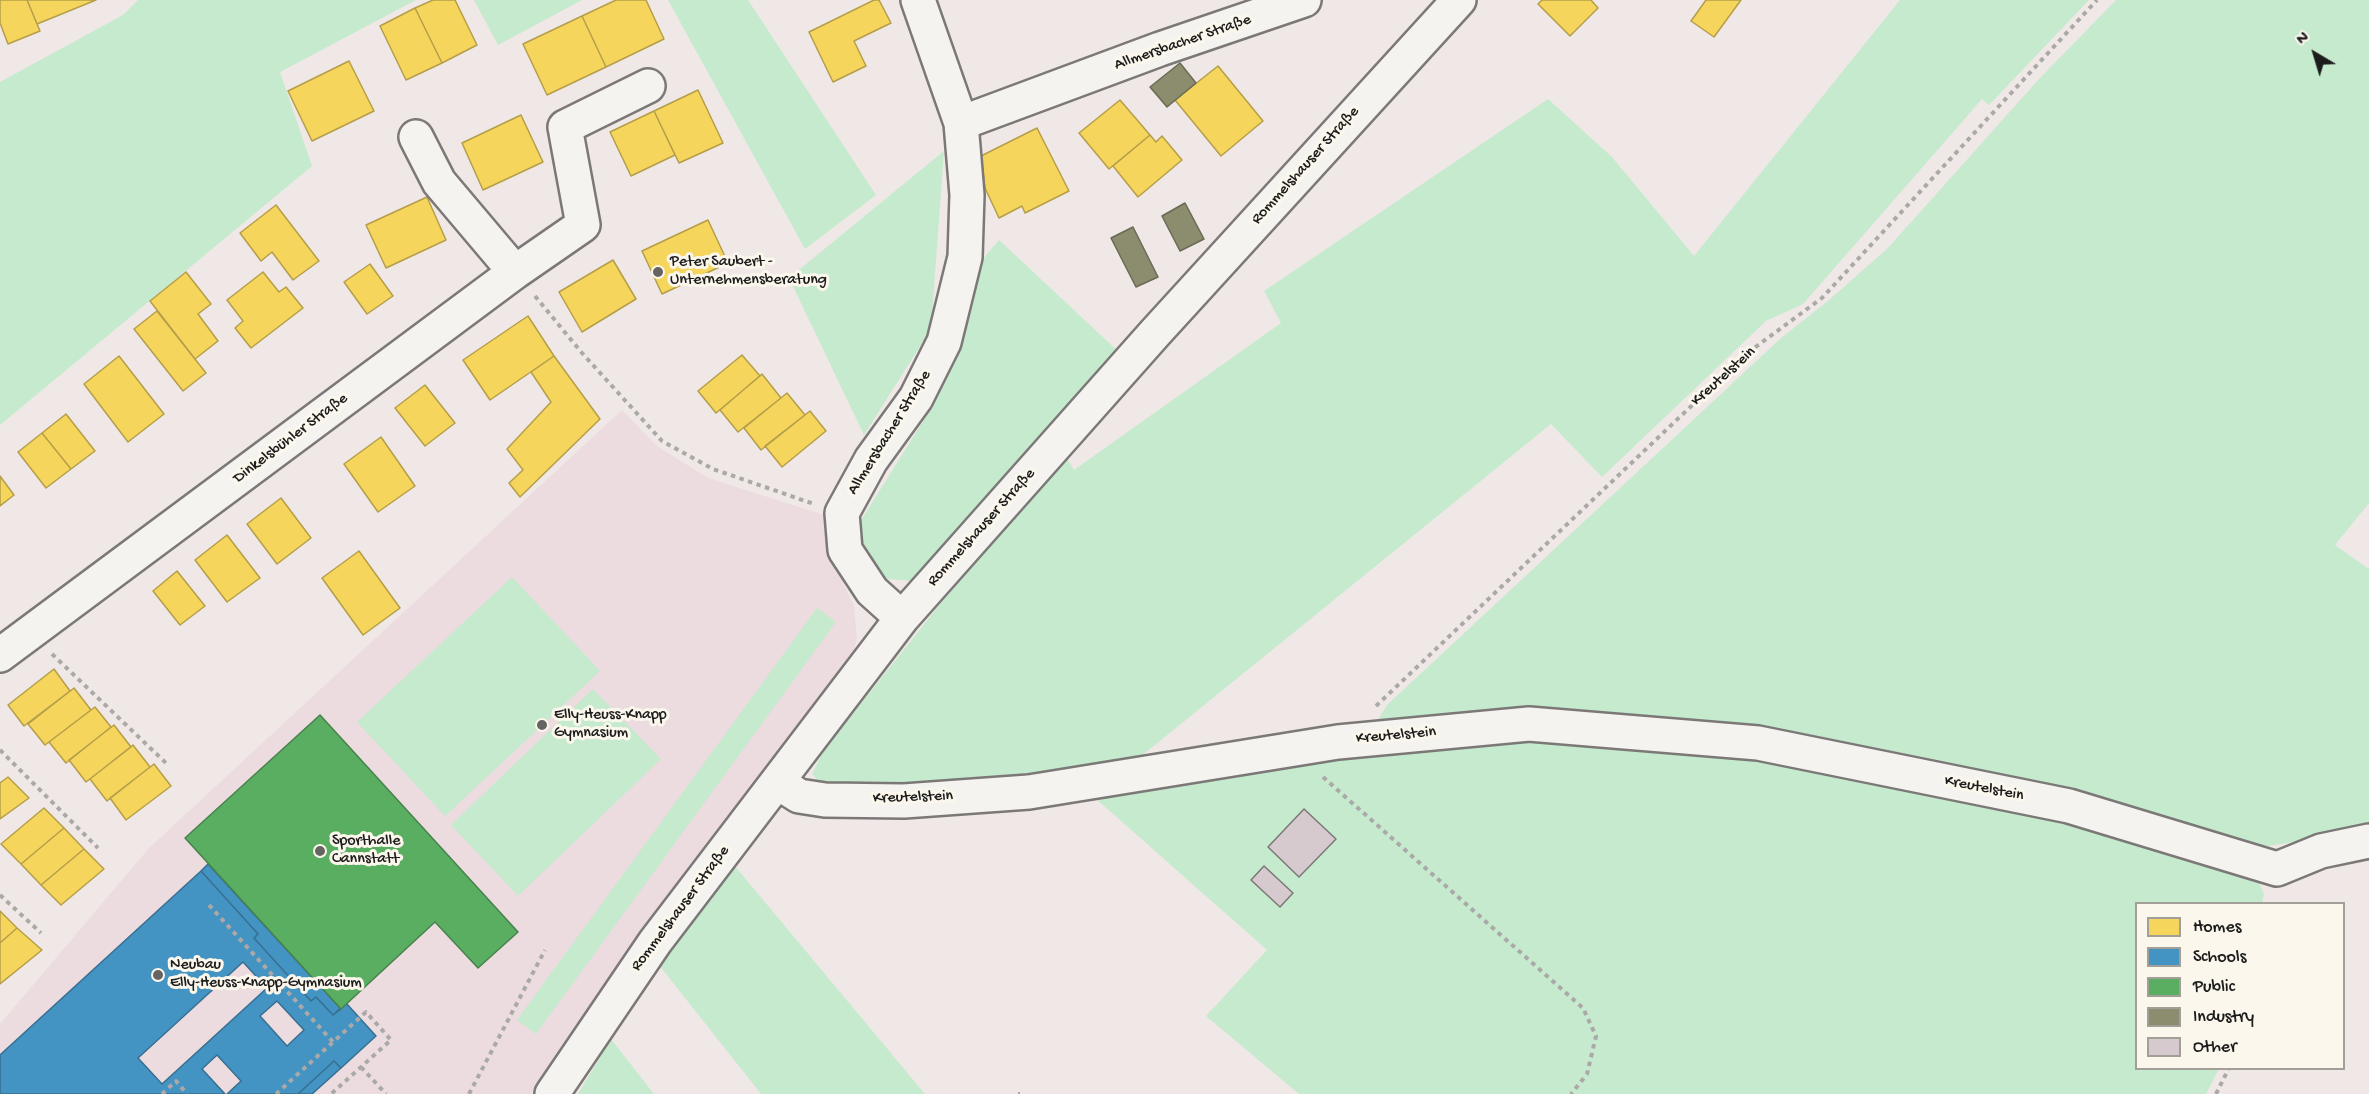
<!DOCTYPE html>
<html>
<head>
<meta charset="utf-8">
<style>
  body { margin:0 }
  #map { position:relative; width:2369px; height:1094px; overflow:hidden; background:#f0e8e6; font-family:"Gochi Hand",sans-serif }
  canvas { display:block }
  .legend { position:absolute; left:2135px; top:902px; width:210px; height:168px; box-sizing:border-box; background:#fbf7ec; border:2px solid #a29f99; margin:0; padding:8px 10px; list-style:none; font-size:18px; color:#1c1c1c }
  .legend li { display:flex; align-items:center; gap:12px; height:30px }
  .legend b { width:30px; border:2px solid #a29f99 }
  .north { position:absolute; left:2285px; top:24px; width:60px; height:60px; -webkit-text-stroke:4px #fbf7ec; paint-order:stroke; rotate:322deg; font-size:16px; font-weight:700; line-height:24px; text-align:center; color:#1c1c1c }
  .north::after { content:''; display:block; margin:auto; width:21px; height:27px; background:#1c1c1c; clip-path:polygon(50% 0,100% 100%,50% 72%,0 100%) }
</style>
</head>
<body>
<div id="map">
<canvas width="2369" height="1094"></canvas>
<ul class="legend">
<li><b style="height:16px;background:#f6d55c"></b>Homes</li>
<li><b style="height:16px;background:#4393c3"></b>Schools</li>
<li><b style="height:16px;background:#5aae61"></b>Public</li>
<li><b style="height:16px;background:#8c8c6e"></b>Industry</li>
<li><b style="height:16px;background:#d7cacf"></b>Other</li>
</ul>
<div class="north">N</div>
</div>
<script>
const c = document.querySelector('canvas').getContext('2d');
c.lineJoin = 'round';
function fillPath(path, color) { c.fillStyle = color; c.fill(path, 'evenodd'); }
function trace(path, color, width, dash) { c.strokeStyle = color; c.lineWidth = width; c.lineCap = dash ? 'butt' : 'round'; c.setLineDash(dash || []); c.stroke(path); }
function label(font, color, halo, rows, align = 'center') {
  c.font = font + ' "Gochi Hand",sans-serif'; c.lineWidth = 6; c.setLineDash([]); c.textBaseline = 'middle'; c.strokeStyle = halo; c.fillStyle = color; for (const [text, x, y, turn = 0] of rows) {
    c.save(); c.translate(x, y); c.rotate((+turn || 0) * Math.PI / 180); c.textAlign = isNaN(turn) ? turn : align; if (halo) c.strokeText(text, 0, 0); c.fillText(text, 0, 0); c.restore();
  }
}
const built = new Path2D(`
  M622,410l35,36 51,32 119,38 3,40 24,50 3,32 -6,24 -210,268 -110,164h-531v-70l149,-176z`);
const green = new Path2D(`
  M138,0h278l-136,72 32,94 -312,259v-343l123,-67z
  M474,0h108l-84,45z
  M668,0h80l128,195 -71,54z
  M1900,0h189l-100,105 -7,-6 -179,205 -37,17 -164,156 -51,-53 -422,342 -85,18 -217,6 -15,-16 12,-24 117,-147 126,-145 7,12 207,-147 -17,-32 284,-192 64,58 82,99z
  M2116,0h253v503l-34,42 34,24v261l-126,20 -143,-50 -169,-40 -142,-27 -414,-8 12,-20 393,-366 49,-39 58,-51 152,-170z
  M944,151l-13,178 -67,106 -75,-157z
  M999,240l123,115 -208,226 -28,-2 -31,-49 80,-128 48,-143z
  M512,577l88,94 -155,145 -88,-94z
  M817,608l19,14 -300,412 -19,-14z
  M593,689l68,70 -143,137 -67,-71z
  M1554,736l146,7 391,76 160,45 13,30 -2,9 -126,1v164l83,1 -13,25h-907l-93,-78 61,-66 -181,-160 300,-48z
  M734,865l191,229h-164l-102,-129z
  M611,1039l43,55h-76z`);
const homes = new Path2D(`
  M0,0h27l13,31 -32,13 -8,-21z
  M27,0h69l-59,24z
  M433,0h22l22,45 -35,18 -27,-55z
  M616,0h30l18,39 -58,28 -24,-51z
  M874,0h5l12,23 -37,18 12,25 -33,16 -24,-50z
  M1542,0h49l7,8 -28,28 -32,-32z
  M1706,0h35l-27,37 -23,-16z
  M415,8l27,55 -36,17 -26,-54z
  M582,16l24,51 -59,28 -24,-51z
  M349,61l25,50 -62,30 -24,-50z
  M1218,66l45,55 -42,35 -46,-56z
  M698,90l25,53 -44,20 -25,-52z
  M1120,100l30,35 -41,34 -30,-36z
  M654,111l21,44 -44,21 -21,-44z
  M521,115l22,47 -60,28 -21,-47z
  M1037,128l32,63 -44,22 -3,-7 -23,12 -14,-30 -4,-32z
  M1150,135l6,7 6,-6 20,24 -44,37 -25,-31z
  M427,197l19,43 -60,28 -20,-43z
  M276,205l43,56 -26,19 -21,-28 -11,9 -21,-28z
  M708,220l20,43 -66,31 -20,-43z
  M613,260l23,39 -54,33 -23,-40z
  M370,264l23,32 -26,18 -23,-32z
  M186,272l25,32 -13,10 20,27 -23,18 -45,-58z
  M263,272l16,20 7,-5 17,21 -52,40 -16,-20 8,-7 -16,-21z
  M157,311l49,62 -23,18 -49,-62z
  M528,316l26,40 -64,44 -27,-40z
  M742,355l18,21 -44,37 -18,-22z
  M119,356l45,58 -36,28 -44,-58z
  M554,356l46,63 -80,78 -11,-14 14,-13 -16,-21 44,-47 -20,-30z
  M762,374l19,24 -43,34 -18,-22z
  M425,385l30,38 -30,23 -30,-38z
  M787,393l18,22 -44,35 -17,-22z
  M810,411l16,20 -44,36 -17,-21z
  M66,414l29,37 -24,18 -29,-36z
  M42,433l29,36 -25,19 -28,-36z
  M381,437l34,49 -37,26 -34,-48z
  M0,476l14,19 -14,11z
  M281,498l30,40 -34,26 -30,-40z
  M227,535l33,43 -33,24 -32,-42z
  M359,551l41,57 -37,27 -41,-57z
  M177,571l28,35 -25,19 -27,-34z
  M54,669l16,22 -46,35 -16,-21z
  M74,688l17,22 -46,35 -17,-21z
  M95,707l16,20 -45,36 -17,-21z
  M114,725l17,22 -45,35 -17,-22z
  M133,745l17,22 -43,34 -17,-22z
  M154,764l17,22 -45,34 -16,-22z
  M8,777l21,21 -29,21v-36z
  M44,808l20,20 -43,36 -20,-20z
  M64,828l20,21 -43,36 -20,-21z
  M84,849l20,20 -43,36 -20,-20z
  M0,911l17,17 -17,15z
  M17,928l25,22 -42,34v-41z`);
const schools = new Path2D(`
  M208,864l133,145 -8,6 -17,-18 -5,4 -57,-63 4,-4 -57,-63z
  M201,871l57,63 -4,4 57,63 5,-4 17,18 13,-12 30,33 -35,32 -7,-7 -36,33h-71l14,-13 -24,-26 -15,14 23,25h-225v-39zM243,962l24,26 -105,96 -24,-26zM277,1001l27,29 -17,16 -27,-30z
  M334,1061l7,7 -29,26h-14z`);
const public = new Path2D(`
  M320,715l198,217 -40,36 -43,-46 -94,87 -156,-171z`);
const industry = new Path2D(`
  M1180,63l16,20 -29,24 -17,-20z
  M1185,203l19,36 -24,12 -18,-35z
  M1133,227l25,50 -22,10 -25,-49z`);
const building = new Path2D(`
  M1304,809l32,30 -37,38 -31,-30z
  M1264,866l29,27 -13,14 -29,-27z`);
const path = new Path2D(`
  M535,296l47,57 80,88 51,28 101,35
  M52,654l116,111
  M1376,706l370,-352 76,-56 275,-298
  M0,750l98,98
  M1323,777l260,231 13,28 -9,38 -16,20
  M0,895l41,38
  M209,905l124,137 33,-30 25,28 -60,54
  M361,1067l25,27
  M162,1094l14,-13 11,13
  M276,1094l57,-52
  M469,1094l76,-144
  M1018,1094h2
  M2216,1094l13,-26`);
const minor = new Path2D(`
  M961,123l199,-74 144,-49
  M416,137l23,45 76,90
  M902,618l-30,-27 -27,-41 -3,-37 29,-53 45,-62 28,-56 21,-85 2,-62 -6,-72 -43,-123
  M0,655l515,-383 68,-47 -18,-98 83,-41
  M777,782l22,14 26,4 79,1 125,-9 309,-50 191,-18 229,19 311,63 208,63 44,-18 48,-10
  M552,1094l103,-152 247,-324 253,-285 304,-333`);
const markers = [
  [658,272,6,"#666363"],
  [542,725,6,"#666363"],
  [320,851,6,"#666363"],
  [158,975,6,"#666363"]
];
const streetNames = [
  ["Allmersbacher Straße",1183,43,-19],
  ["Rommelshauser Straße",1306,166,-48],
  ["Kreutelstein",1724,377,-42],
  ["Allmersbacher Straße",890,433,-58],
  ["Dinkelsbühler Straße",291,439,-37],
  ["Rommelshauser Straße",982,528,-48],
  ["Kreutelstein",1396,736,-5],
  ["Kreutelstein",1984,789,11],
  ["Kreutelstein",913,798,-2],
  ["Rommelshauser Straße",681,909,-53]
];
const poiNames = [
  ["Peter Saubert -",670,263],
  ["Unternehmensberatung",670,281],
  ["Elly-Heuss-Knapp",554,716],
  ["Gymnasium",554,734],
  ["Sporthalle",332,842],
  ["Cannstatt",332,860],
  ["Neubau",170,966],
  ["Elly-Heuss-Knapp-Gymnasium",170,984]
];
fillPath(built, '#ecdcdf');
fillPath(green, '#c5eace');
fillPath(homes, '#f6d55c');
trace(homes, '#b59e49', 1.5);
fillPath(schools, '#4393c3');
trace(schools, '#376f91', 1.5);
fillPath(public, '#5aae61');
trace(public, '#47824c', 1.5);
fillPath(industry, '#8c8c6e');
trace(industry, '#6a6a55', 1.5);
fillPath(building, '#d7cacf');
trace(building, '#7b7877', 1.5);
trace(minor, '#7b7877', 38);
trace(path, '#aba9a7', 4, [4.5, 4.5]);
trace(minor, '#f5f3ef', 33);
for (const [x, y, r, color] of markers) { const dot = new Path2D(); dot.arc(x, y, r, 0, 2 * Math.PI); c.fillStyle = color; c.fill(dot); trace(dot, '#fbf7ec', 2); }
label('16px', '#1c1c1c', '#fbf7ec', streetNames);
label('16px', '#1c1c1c', '#fbf7ec', poiNames, 'left');
</script>
</body>
</html>
